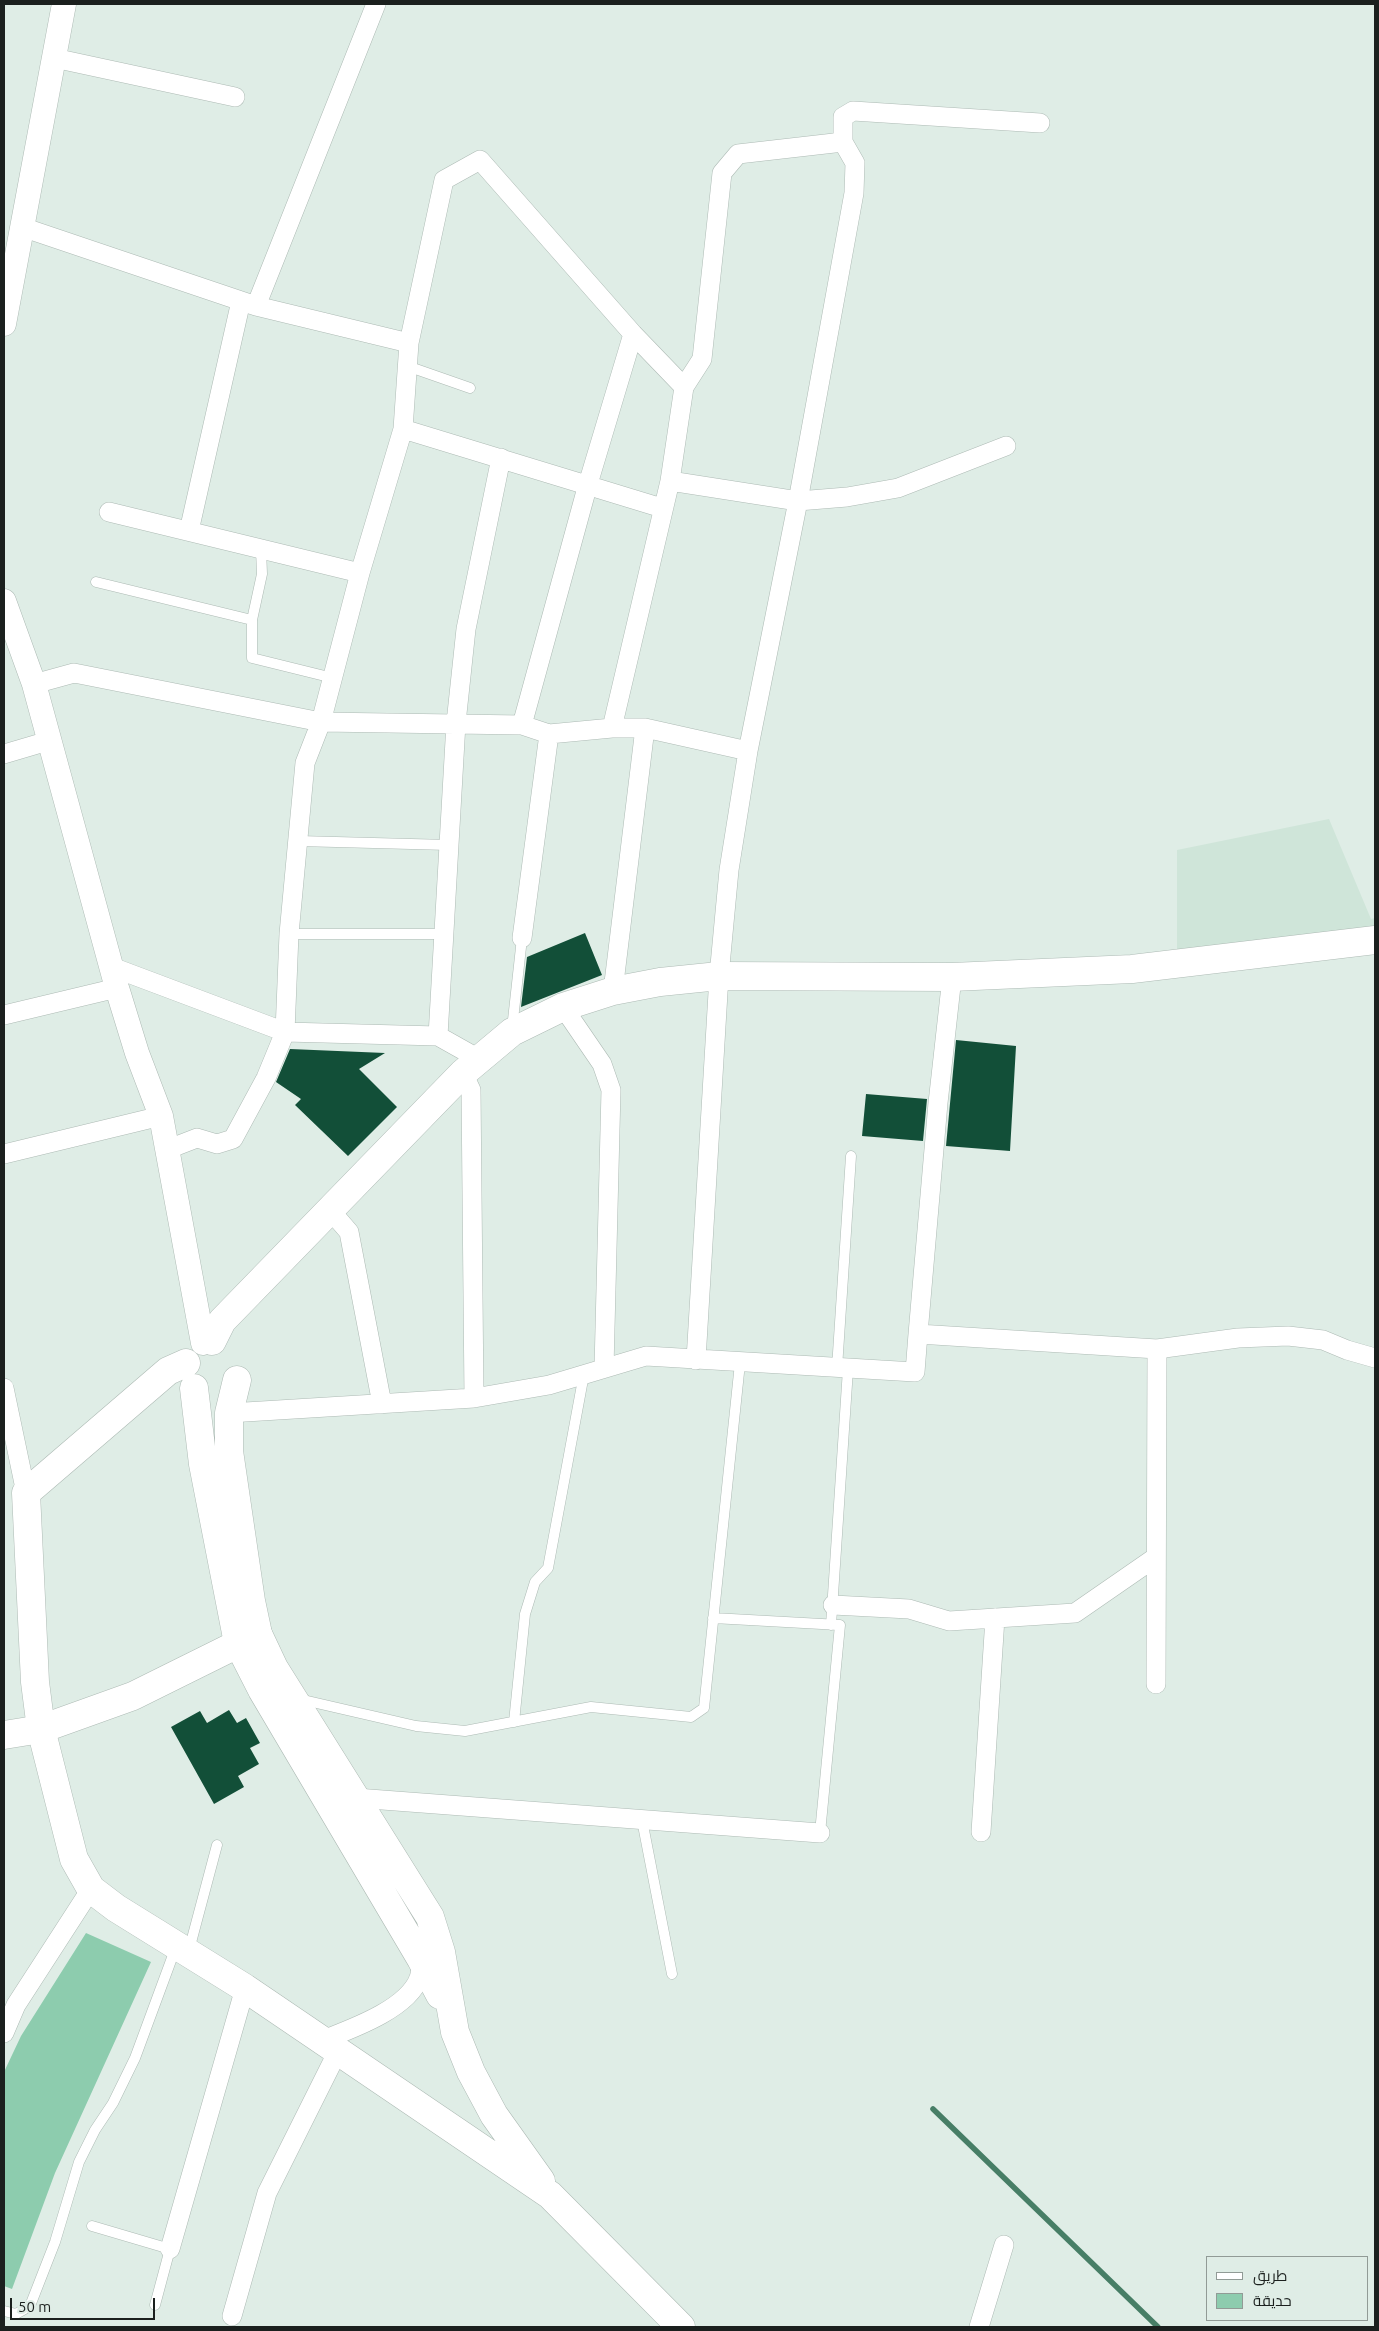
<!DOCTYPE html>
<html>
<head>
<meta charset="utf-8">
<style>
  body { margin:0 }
  #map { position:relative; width:1379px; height:2331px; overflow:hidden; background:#dfede6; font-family:Ubuntu,Cairo,sans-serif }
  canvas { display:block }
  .frame { position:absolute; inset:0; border:5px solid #1b201e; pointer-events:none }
  .legend { position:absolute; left:1206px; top:2256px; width:162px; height:65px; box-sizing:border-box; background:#dfede6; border:1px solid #919b96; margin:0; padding:6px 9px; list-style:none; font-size:15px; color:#1b201e }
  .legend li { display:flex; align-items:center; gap:10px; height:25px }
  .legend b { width:25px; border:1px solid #919b96 }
  .scale { position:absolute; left:10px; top:2298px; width:145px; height:22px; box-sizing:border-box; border:2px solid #1b201e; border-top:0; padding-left:6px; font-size:15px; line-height:18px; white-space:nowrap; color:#1b201e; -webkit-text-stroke:4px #dfede6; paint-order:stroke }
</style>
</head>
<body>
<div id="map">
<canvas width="1379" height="2331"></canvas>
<div class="frame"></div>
<ul class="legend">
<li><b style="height:6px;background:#fff"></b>طريق</li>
<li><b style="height:14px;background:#8dccae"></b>حديقة</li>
</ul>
<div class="scale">50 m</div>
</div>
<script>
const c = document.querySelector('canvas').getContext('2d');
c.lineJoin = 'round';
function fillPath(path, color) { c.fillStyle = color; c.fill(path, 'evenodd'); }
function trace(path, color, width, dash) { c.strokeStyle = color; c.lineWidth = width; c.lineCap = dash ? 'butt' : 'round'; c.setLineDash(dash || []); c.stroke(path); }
const built = new Path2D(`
  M1329,819l42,100 4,-1v13l-198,19v-100z`);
const green = new Path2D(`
  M86,1933l65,29 -96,211 -43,116 -8,-3v-214l17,-36z`);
const stream = new Path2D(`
  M933,2109l225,218`);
const building = new Path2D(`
  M585,933l17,42 -81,32 6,-50z
  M956,1040l60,6 -6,105 -64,-5z
  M290,1049l95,4 -26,16 38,38 -49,49 -53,-51 6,-6 -25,-17z
  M866,1094l61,5 -4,42 -61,-5z
  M229,1710l8,13 9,-5 14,25 -10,5 9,16 -21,12 6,11 -30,17 -43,-77 29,-16 7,12z`);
const service = new Path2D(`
  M407,366l63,22
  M261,549l1,25 -10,46v38l81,20
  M96,582l156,38
  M298,841l151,4
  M289,934h155
  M512,1029l10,-91
  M837,1368l14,-212
  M713,1618l127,7 -20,208
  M831,1625l17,-256
  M299,1699l117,27 49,5 126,-24 100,10 13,-9 36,-345
  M514,1722l11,-108 10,-32 13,-14 36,-194
  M642,1820l30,154
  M189,1950l28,-105
  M92,2226l78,23 -15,56
  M4,2311l12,3 14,-8 25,-64 24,-80 16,-32 18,-27 22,-45 41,-111`);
const minor = new Path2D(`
  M54,58l181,39
  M22,227l234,79 153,37
  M256,306l120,-302
  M684,387l18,-28 20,-186 16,-19 105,-12
  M403,429l259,79
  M670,481l128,20 49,-4 51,-9 108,-42
  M109,512l251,61
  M189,531l52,-230
  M34,684l40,-11 247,49 201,3 27,9 63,-6h33l103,23
  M522,725l66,-241 45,-150
  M4,754l44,-13
  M522,938l27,-204
  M112,967l173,65 153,4 41,23
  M952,977l-14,126 -20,231 239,15 81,-11 50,-2 35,4 24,10 28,8
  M613,991l32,-263
  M563,1007l39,57 9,26 -7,278
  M4,1015l113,-27
  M438,1036l18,-313 10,-94 35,-171
  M463,1073l8,17 3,308
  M166,1150l31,-12 20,6 16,-5 33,-61 19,-46 4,-98 16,-171 16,-41 39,-149 43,-144 6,-86 35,-163 36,-20 153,174 51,53 -14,94 -58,247
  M4,1154l157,-38
  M330,1210l19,22 33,172
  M696,1360l23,-384 10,-106 19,-119 50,-250 56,-308 1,-30 -12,-21v-25l10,-6 187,12
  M4,1388l22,105
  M229,1413l245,-15 75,-13 97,-29 269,16 3,-38
  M833,1605l76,4 40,12 126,-8 81,-56
  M1156,1684l1,-335
  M356,1798l464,35
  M981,1832l14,-214
  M4,2033l12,-28 75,-116
  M323,2040c28,-11 85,-31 96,-62 2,-5 2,-13 2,-19
  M170,2249l75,-261
  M232,2316l35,-123 71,-142
  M979,2327l25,-82`);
const tertiary = new Path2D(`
  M4,324l60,-320
  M4,601l30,83 83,304 20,65 24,63 42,227`);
const secondary = new Path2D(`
  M4,1735l37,-6 92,-33 125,-62`);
const primary = new Path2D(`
  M212,1341l10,-20 241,-248 49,-41 51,-25 50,-16 47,-9 59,-6 233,1 180,-8 243,-29
  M186,1363l-18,8 -142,122 9,189 6,47 33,130 17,30 25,19 129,80 305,207 131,132
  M237,1380l-8,33v38l22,150 7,33 16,34 156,249 11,35 14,80 16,40 23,43 47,66
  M194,1388l9,76 35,179 24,47 159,269 19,36`);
fillPath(built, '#cfe5d9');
fillPath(green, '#8dccae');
trace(stream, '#477e66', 5.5);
fillPath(building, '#124f38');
trace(service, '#adbab4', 11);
trace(minor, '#adbab4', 20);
trace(tertiary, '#adbab4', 25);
trace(secondary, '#adbab4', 29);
trace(primary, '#adbab4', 29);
trace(service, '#fff', 10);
trace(minor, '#fff', 19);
trace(tertiary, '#fff', 24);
trace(secondary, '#fff', 28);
trace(primary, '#fff', 28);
</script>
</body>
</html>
